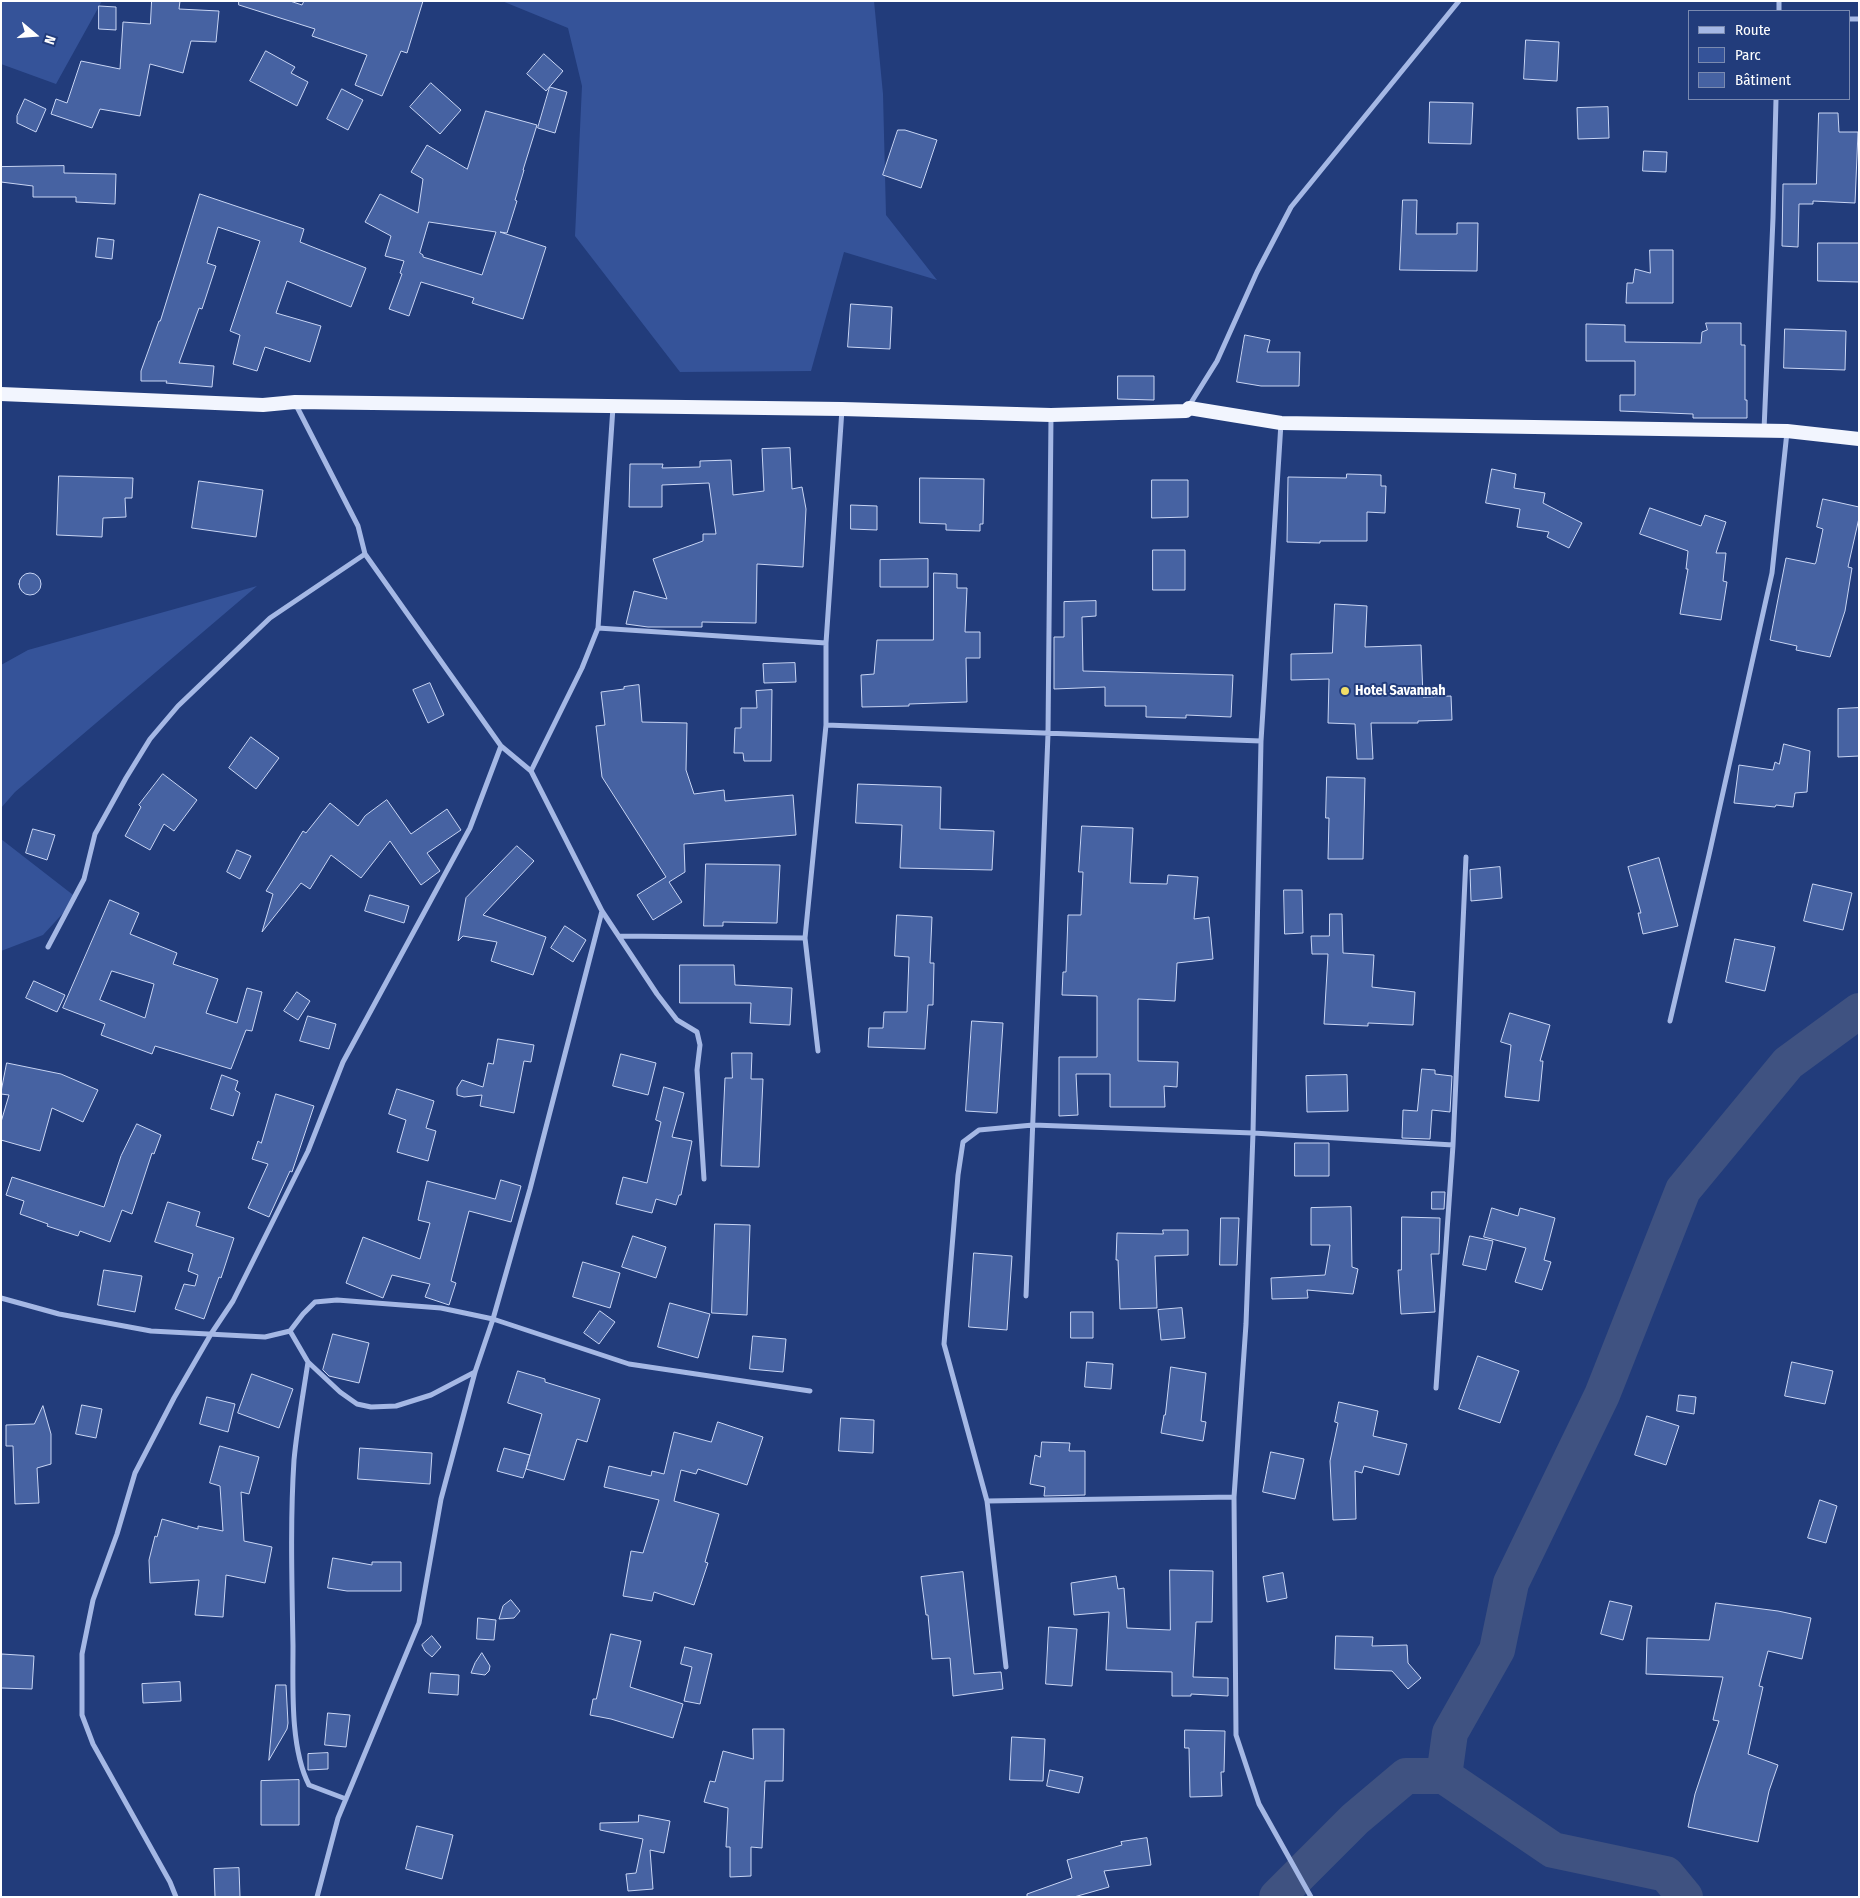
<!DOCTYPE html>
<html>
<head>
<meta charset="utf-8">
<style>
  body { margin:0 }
  #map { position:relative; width:1860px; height:1898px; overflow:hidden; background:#223c7b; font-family:"Fira Sans Condensed",sans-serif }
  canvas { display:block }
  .frame { position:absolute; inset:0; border:2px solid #fff; pointer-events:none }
  .legend { position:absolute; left:1688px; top:10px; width:162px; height:90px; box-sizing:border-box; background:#223c7b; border:1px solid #7a8ab0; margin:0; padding:6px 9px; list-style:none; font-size:15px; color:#fff }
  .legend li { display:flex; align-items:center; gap:10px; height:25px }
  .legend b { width:25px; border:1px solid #7a8ab0 }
  .north { position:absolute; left:10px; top:10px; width:50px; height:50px; -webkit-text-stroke:4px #223c7b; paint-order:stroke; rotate:108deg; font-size:14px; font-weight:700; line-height:20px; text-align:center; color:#fff }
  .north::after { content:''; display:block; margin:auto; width:18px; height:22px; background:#fff; clip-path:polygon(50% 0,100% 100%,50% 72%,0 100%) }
</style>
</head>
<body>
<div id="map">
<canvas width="1860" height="1898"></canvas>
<div class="frame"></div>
<ul class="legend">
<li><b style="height:6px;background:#a5b8e5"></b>Route</li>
<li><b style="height:14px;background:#355399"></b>Parc</li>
<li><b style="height:14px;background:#4662a2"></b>Bâtiment</li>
</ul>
<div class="north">N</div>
</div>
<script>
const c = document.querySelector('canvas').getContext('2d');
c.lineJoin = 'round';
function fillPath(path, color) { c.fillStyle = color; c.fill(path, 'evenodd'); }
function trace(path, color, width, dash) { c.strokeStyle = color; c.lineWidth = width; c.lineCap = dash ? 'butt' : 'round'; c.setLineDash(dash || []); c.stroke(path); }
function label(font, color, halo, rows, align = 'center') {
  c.font = font + ' "Fira Sans Condensed",sans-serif'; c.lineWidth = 4; c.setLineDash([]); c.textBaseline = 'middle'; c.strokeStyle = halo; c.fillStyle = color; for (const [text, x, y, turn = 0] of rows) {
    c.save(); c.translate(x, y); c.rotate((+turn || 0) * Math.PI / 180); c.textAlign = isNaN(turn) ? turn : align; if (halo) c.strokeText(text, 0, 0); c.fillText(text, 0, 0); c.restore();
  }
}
const green = new Path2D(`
  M1,1h101l-46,83 -55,-20z
  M502,1h372l9,93 3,121 51,65 -93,-28 -33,119 -131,1 -105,-136 7,-150 -14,-58z
  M257,586l-242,206 -14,16v-143l27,-15z
  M1,839l76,59 -34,37 -42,16z`);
const river = new Path2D(`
  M1444,1776l6,-43 47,-83 14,-67 91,-188 81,-205 105,-127 71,-52
  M1277,1897l78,-78 51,-43h38l109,74 113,24 19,23`);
const building = new Path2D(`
  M152,1h28l-1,8 40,2 -3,31 -25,-1 -8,32 -33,-9 -10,52 -40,-7 -8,19 -41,-14 5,-15 11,4 14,-42 39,8 3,-47 27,2z
  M239,1h51l12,4 2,-4h119l-16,52 -6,-2 -19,45 -27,-11 12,-30 -55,-19 3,-7 -76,-24z
  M99,6l17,1v23l-17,-1z
  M1526,40l33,2 -2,39 -33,-2z
  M266,51l29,16 -4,6 17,9 -11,24 -47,-25z
  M544,54l19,17 -17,20 -19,-17z
  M431,83l30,27 -21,24 -30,-27z
  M550,87l17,5 -12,41 -17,-5z
  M342,89l21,11 -15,30 -21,-11z
  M25,99l21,10 -10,23 -19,-9v-7z
  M1430,102l43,1 -2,41 -42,-1z
  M1608,107l1,31 -31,1 -1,-31z
  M486,111l51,14 -14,45h1l-9,30 2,1 -10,32 -7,-1 46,15 -23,72 -51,-16 2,-5 -53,-16 -12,34 -20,-7 13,-35 -2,-1 4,-12 -19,-5 6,-20 -26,-14 15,-28 38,19 5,-34 -12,-7 16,-27 40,24zM429,222l67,10 -14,43 -59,-18v-2l-3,-2z
  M1819,113h19l1,19h19l-3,71 -42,-2v3h-14l-1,43 -16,-1 1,-62h33z
  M898,130h7l32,10 -16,48 -38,-13z
  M1644,151l23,1 -1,20 -23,-1z
  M64,166v7l52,1 -1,30 -39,-2v-5h-43v-11l-32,-4v-15z
  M200,194l104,35 -4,13 66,26 -15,39 -64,-26 -11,32 45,13 -11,36 -45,-15 -8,24 -24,-7 7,-29 -10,-4 30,-90 -42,-14 -11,36 9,3 -14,43 -3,-1 -20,55 35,3 -2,21 -46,-4 1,-2h-26v-10l18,-50h1z
  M1403,200h14l-1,34h41v-11h21l-1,48 -77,-1z
  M98,238l16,2 -2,19 -16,-2z
  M1818,243h41v39l-41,-1z
  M1650,250h23v53h-47l1,-20h6l2,-14 15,4z
  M851,304l41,3 -2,42 -42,-2z
  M1706,323h35v22h4v55h2v18h-54v-4l-73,-3v-16h15v-34h-49v-37l39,1v17l76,1 1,-11 5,-2z
  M1785,329l61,2 -1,39 -61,-2z
  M1245,335l25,5 -3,12h33l-1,34h-38l-24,-4z
  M1118,376h36v24l-36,-1z
  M790,448l2,41 10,-2 4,22 -3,58 -46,-3 -1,59 -54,-1v5h-54l-22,-3 8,-33 33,8 -14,-40 50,-18v-7h13l-7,-51 -47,2v22h-33l1,-43h33l-1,4 38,-1v-6l31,-1 2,35 31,-4 -2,-42z
  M1492,469l24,5 -2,14 31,5 -2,10 39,20 -13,25 -22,-11 2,-5 -32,-5 3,-18 -34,-6z
  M1347,474l34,1v11h5l-1,27 -18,-1v29h-47v2l-33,-1 1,-65 58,1z
  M59,476l74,2 -1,20h-7l1,19 -23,1 -1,19 -45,-2z
  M920,478l64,1 -1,45h-3v7l-34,-1v-6l-26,-1z
  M1152,480h36v37l-36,1z
  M199,481l64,9 -7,47 -64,-9z
  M1823,499l36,8v11l-11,49 4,1 -7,43 -15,46 -34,-7 1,-4 -27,-6 16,-82 29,6 1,-2 7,-33 -6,-2z
  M851,505l26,1v24l-26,-1z
  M1650,508l51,18 4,-11 21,7 -10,31h10l-3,28 4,1 -6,38 -41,-6 8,-45h-2l2,-18 -48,-17z
  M1153,550h32v40h-32z
  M928,559v28h-48v-27z
  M934,573l23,1v14h10l-2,44h15v26h-14l1,44 -58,2v2l-47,1 -1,-32 13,-1 3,-34h56z
  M19 584a11 11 0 1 1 22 0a11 11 0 1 1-22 0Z
  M1096,601v15l-14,1 1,54 150,4 -2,42 -45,-2v3l-40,-1v-11h-41v-19l-51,2v-52h10v-35z
  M1335,604l32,2 -2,41 56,-2 2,52 28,-1 1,24 -34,1v2h-47l2,36h-16l-2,-35 -27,-1 1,-44 -38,1v-26l41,-1z
  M795,663l1,19 -32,1 -1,-19z
  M430,683l14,32 -16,8 -15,-33z
  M639,685l3,37 45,1 -1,47 8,24 30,-4 1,11 68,-6 3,40 -112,9 1,28 -16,10 13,20 -29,18 -16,-25 29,-18 -64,-100 -6,-51 9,-1 -4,-33 23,-3v-2z
  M772,690l-1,71h-27l-1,-8h-9l1,-25h6v-20h16l-1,-17z
  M1859,708v48l-21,1v-48z
  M251,737l28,21 -23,31 -27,-21z
  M1784,744l26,7 -3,41 -12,1 -2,14 -17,-2 -1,2 -41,-4 5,-38 34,5 2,-8 4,2z
  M163,774l34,26 -23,31 -10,-7 -14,26 -25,-14 16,-29 -2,-2z
  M1327,777l38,1 -2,81h-35l1,-41h-3z
  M858,784l83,3 -1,42 54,2 -2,39 -92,-2 2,-43 -46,-2z
  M387,800l24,34 36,-25 14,21 -34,23 13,18 -19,14 -31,-44 -29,37 -30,-23 -21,34 -9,-6 -39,49 11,-38 -7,-3 37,-60 3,2 24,-30 28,23 7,-10z
  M1082,826l51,2 -3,55 37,1 1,-9 30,2 -4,42 15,-2 4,42 -36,4 -2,38 -37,-2v62l40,1 -1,25 -13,-1 1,21h-55v-33h-34l2,41 -19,1v-59h38v-61l-35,-1 1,-23h3l2,-57h13l2,-43h-4z
  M33,829l22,6 -8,25 -21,-7z
  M517,846l17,15 -51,54 63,22 -13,38 -42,-14 6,-19 -34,-6 -5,5 8,-43z
  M237,850l14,6 -11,23 -13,-7z
  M1659,858l19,68 -35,8 -5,-21h3l-13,-46z
  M706,864l74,1 -3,58 -54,-1v4h-19z
  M1500,867l2,31 -31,3 -1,-31z
  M1813,884l39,9 -9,37 -39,-9z
  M1284,890h18l1,43 -18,1z
  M370,895l39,11 -5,17 -39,-12z
  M110,900l29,13 -9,21 47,19 -4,11 45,15 -12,34 31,10 10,-35 15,4 -10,39 -6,-1 -15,39 -76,-23 -3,8 -51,-19 4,-11 -42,-16zM112,971l42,13 -9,34 -45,-18z
  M1330,914h12l1,39 31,2 -2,32 43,5 -2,33 -45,-2v3l-44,-2 4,-70h-16l-1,-18h18z
  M897,915l35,2 -2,46h4l-1,42h-5l-3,44 -57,-2 1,-19h14l1,-16h23l2,-55 -14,-1z
  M565,926l21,14 -13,22 -22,-14z
  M1735,939l40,8 -10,44 -39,-9z
  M680,965h54l1,20 57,3 -2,37 -40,-2 1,-20h-71z
  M34,981l31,14 -8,17 -31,-14z
  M297,992l13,9 -12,19 -14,-9z
  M1510,1013l40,12 -10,36h3l-4,40 -34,-4 6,-52 -10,-3z
  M308,1016l28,8 -7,25 -29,-8z
  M972,1021l31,2 -6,90 -31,-2z
  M498,1039l36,6 -3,17 -7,-1 -10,52 -34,-7 2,-11 -18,2 -7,-2v-7l5,-8 21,7 5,-24 5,1z
  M732,1053h20l-1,26h12l-4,88 -38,-1 4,-88h7z
  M621,1054l35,9 -8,32 -35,-9z
  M7,1063l54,11 37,16 -15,32 -31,-14 -12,43 -39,-11v-18l8,-27 -8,-1z
  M1422,1069l13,1v4l17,2 -2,36 -18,-2 -2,29 -28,-1 1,-28 14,1z
  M222,1075l16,6 -3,9 5,3 -7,23 -22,-7z
  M1347,1075l1,36 -41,1 -1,-36z
  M664,1087l20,6 -12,44 20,4 -11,54h-2l-3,10 -20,-6 -4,14 -36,-9 7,-27 24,6 14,-61 -5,-2z
  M397,1089l37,12 -8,27 10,3 -8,30 -31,-9 9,-32 -17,-6z
  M276,1094l38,12 -22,66 -2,-1 -21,46 -21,-9 20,-44 -16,-5 6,-18 3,2z
  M137,1124l24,11 -7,19 -2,-1 -20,61 -10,-4 -12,32 -30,-11 -2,5 -31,-10 1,-2 -28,-10 4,-13 -18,-6 6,-18 92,30 17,-51z
  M1295,1143h34v33h-34z
  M501,1180l20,6 -10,36 -42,-11 -18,70 5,2 -7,22 -24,-8 5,-13 -38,-9 -9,23 -37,-15 17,-46 57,22 10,-36 -12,-3 9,-39 68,18z
  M1432,1192h13l-1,17h-12z
  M168,1202l32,10 -4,14 38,12 -13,40 -2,-1 -15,42 -29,-10 9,-25 11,2 3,-11 -10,-4 5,-17 -38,-12z
  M1351,1207l1,60 6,2 -5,25 -46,-4 1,8 -36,1 -1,-21 54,-3 5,-30h-19v-37z
  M1492,1208l26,8 2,-8 35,10 -11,42 7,2 -9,28 -27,-8 11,-34 -42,-11z
  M1402,1217l38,1 -1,36h-8l4,58 -34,2 -3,-44h3z
  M1221,1218h18l-2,47h-17z
  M715,1224l35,1 -3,90 -35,-2z
  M1163,1230h25v25l-33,1 2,52 -37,1 -2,-49h-2l1,-27 46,1z
  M633,1236l33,11 -10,31 -34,-11z
  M1470,1236l23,5 -7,29 -23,-5z
  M974,1253l38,3 -5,74 -38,-3z
  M583,1262l37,11 -10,35 -37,-11z
  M104,1270l38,6 -7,36 -37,-7z
  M670,1303l40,11 -12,44 -40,-11z
  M1182,1308l3,30 -24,2 -3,-30z
  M600,1311l15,11 -16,22 -15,-11z
  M1071,1312h22v26h-22z
  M333,1334l36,9 -10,40 -30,-7 -6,-6z
  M753,1336l33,3 -3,33 -33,-3z
  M1478,1356l41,15 -19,52 -41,-14z
  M1087,1362l26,2 -2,25 -26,-2z
  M1792,1362l41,9 -8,33 -40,-8z
  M1171,1367l35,6 -5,48 5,1 -3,19 -42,-8 3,-18h1z
  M518,1371l27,8v3l55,17 -13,43 -10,-3 -13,41 -38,-11 -3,9 -26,-7 7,-23 26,7 -4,14 16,-55 -34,-11z
  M252,1374l41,15 -14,39 -41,-15z
  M1679,1395l17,2 -2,17 -17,-3z
  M207,1397l28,7 -7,28 -28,-8z
  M1339,1402l39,9 -5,25 34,8 -8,31 -35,-9 -2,7 -7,-2 1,48 -23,1 -3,-59 8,-38 -3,-1z
  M82,1405l20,4 -6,29 -20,-4z
  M43,1406l8,28v30l-14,4 2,35 -24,1 -2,-58h-7v-21l28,-1z
  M1647,1416l32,10 -13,39 -31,-10z
  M841,1418l33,2 -1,33 -34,-2z
  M718,1422l45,15 -16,48 -49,-16 -2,5 -15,-4 -7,31 45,13 -14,48 3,1 -14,42 -40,-13 -2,9 -29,-5 8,-45 12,2 16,-53 -55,-13 5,-21 42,10 1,-5 12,3 10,-42 37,10z
  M1042,1442l28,1 -1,8h16v44l-41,1 1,-9 -15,-3 5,-29 5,2z
  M220,1446l39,11 -10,37 -8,-2 3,49 28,6 -7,36 -39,-8 -3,42 -28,-2 4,-35 -49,3 -1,-23 6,-24 2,1 5,-18 36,10v-3l25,5 -3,-45 -10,-3z
  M360,1448l72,5 -2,31 -72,-5z
  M1271,1452l33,7 -9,40 -32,-7z
  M1820,1500l17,6 -11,37 -18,-5z
  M333,1558l39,7v-3h29v29h-54l-19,-3z
  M1170,1570l43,1 -1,51h-16l-3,55 35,1v18l-37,-2v2h-19v-24l-66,-2 3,-58 -35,3 -3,-32 45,-7 2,13 6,-1 3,40 43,2z
  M963,1572l11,102 27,-2 2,17 -50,7 -3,-38 -18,1 -4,-44h-2l-5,-38z
  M1283,1573l4,25 -20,4 -4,-25z
  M511,1600l9,11 -6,7 -15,1 4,-13z
  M1610,1601l22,5 -9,34 -22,-6z
  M1716,1603l62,8 33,7 -9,41 -34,-8 -9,35 4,1 -15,67 30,11 -9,26 -11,51 -70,-15 7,-33 24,-73 -6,-1 10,-43 -77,-3 1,-36 62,2z
  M478,1618l18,2 -2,20 -17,-1z
  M1049,1627l28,2 -5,57 -26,-2z
  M611,1634l30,7 -11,46 53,17 -10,34 -62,-19 -21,-4 3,-16h3z
  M432,1636l9,11 -9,10 -7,-6 -3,-6z
  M1336,1636l37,1 -1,9 35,-1 1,18 13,15 -13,11 -16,-18 -57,-2z
  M685,1647l27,7 -12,50 -16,-3 8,-34 -11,-3z
  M482,1653l8,13 -1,5 -4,4 -14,-2 4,-10z
  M2,1654l32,2 -2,33 -31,-1z
  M431,1673l28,2 -1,20 -29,-2z
  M180,1682l1,19 -38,2 -1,-19z
  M276,1685h10l2,38 -1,6 -18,31z
  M328,1713l22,2 -4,32 -21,-2z
  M753,1729h31l-1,52h-18l-3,67 -11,-1v29l-21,1v-30h-4l2,-39 -24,-6 6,-21 5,1 8,-31 30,8z
  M1185,1730l40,1 -1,41h-3l1,24 -32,1 -1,-49h-4z
  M1012,1737l33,2 -2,42 -33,-1z
  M328,1753v16l-20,1v-16z
  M1050,1770l33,7 -4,16 -32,-7z
  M299,1780v45h-38v-44z
  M639,1815l31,6 -6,32 -14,-3 3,39 -25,2 -2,-17 10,-1 7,-34 -43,-9v-7l38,-1z
  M417,1826l36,9 -11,44 -36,-10z
  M1147,1838l4,27 -47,6 5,16 -35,10h-47v-3l45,-16 -5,-18 55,-15 -1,-3z
  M239,1868l1,29h-25l-1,-28z`);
const minor = new Path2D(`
  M1779,11v-10
  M1849,19h10
  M295,403l63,123 7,28 136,192 30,25 71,140 55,83 20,26 20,12 3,13 -3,25 7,109
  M1189,406l28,-45 40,-89 34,-65 168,-206
  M1281,423l-20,318 -8,392 -7,191 -12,173 2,238 23,69 52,93
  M1764,430l9,-212 3,-119
  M598,628l228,15
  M826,725l435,16
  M531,771l51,-103 16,-40 15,-221
  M619,936l186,2
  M48,947l36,-68 11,-45 31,-56 24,-39 28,-33 92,-88 95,-64
  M1670,1021l39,-166 63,-282 15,-141
  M818,1051l-13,-113 21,-213v-82l16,-234
  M1453,1145l13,-288
  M1026,1296l22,-562 3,-318
  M1,1298l58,16 92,17 114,6 25,-6 13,-17 12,-12 22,-2 104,8 52,11 136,45 181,27
  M290,1331l18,31 32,30 17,12 14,3 25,-1 35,-11 44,-23
  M308,1362c-5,33 -11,66 -14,98 -4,62 -2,125 -1,186 0,42 -3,102 16,139l37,14
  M987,1501l247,-4
  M1006,1667l-19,-166 -43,-157 14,-169 5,-33 16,-12 54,-5 220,8 200,12 -17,243
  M176,1897l-6,-15 -77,-138 -11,-29v-61l11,-54 24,-66 18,-61 39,-75 37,-64 22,-33 75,-150 35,-89 127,-234 31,-82
  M317,1897l21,-79 81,-195 22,-124 34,-127 18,-53 37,-130 72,-278`);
const trunk = new Path2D(`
  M1,394l262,11 32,-3 547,7 209,6 135,-4 3,-3 92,15 506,8 72,8`);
const markers = [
  [1345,691,5,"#f1dd67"]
];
const poiNames = [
  ["Hotel Savannah",1355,691]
];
fillPath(green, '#355399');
trace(river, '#3f5281', 36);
fillPath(building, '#4662a2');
trace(building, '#c8d5f4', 1);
trace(minor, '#a5b8e5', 5);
trace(trunk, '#f2f5fe', 14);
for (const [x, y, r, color] of markers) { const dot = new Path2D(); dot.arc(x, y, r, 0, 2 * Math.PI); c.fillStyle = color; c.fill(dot); trace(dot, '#223c7b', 2); }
label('bold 14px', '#fff', '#223c7b', poiNames, 'left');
</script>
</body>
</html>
